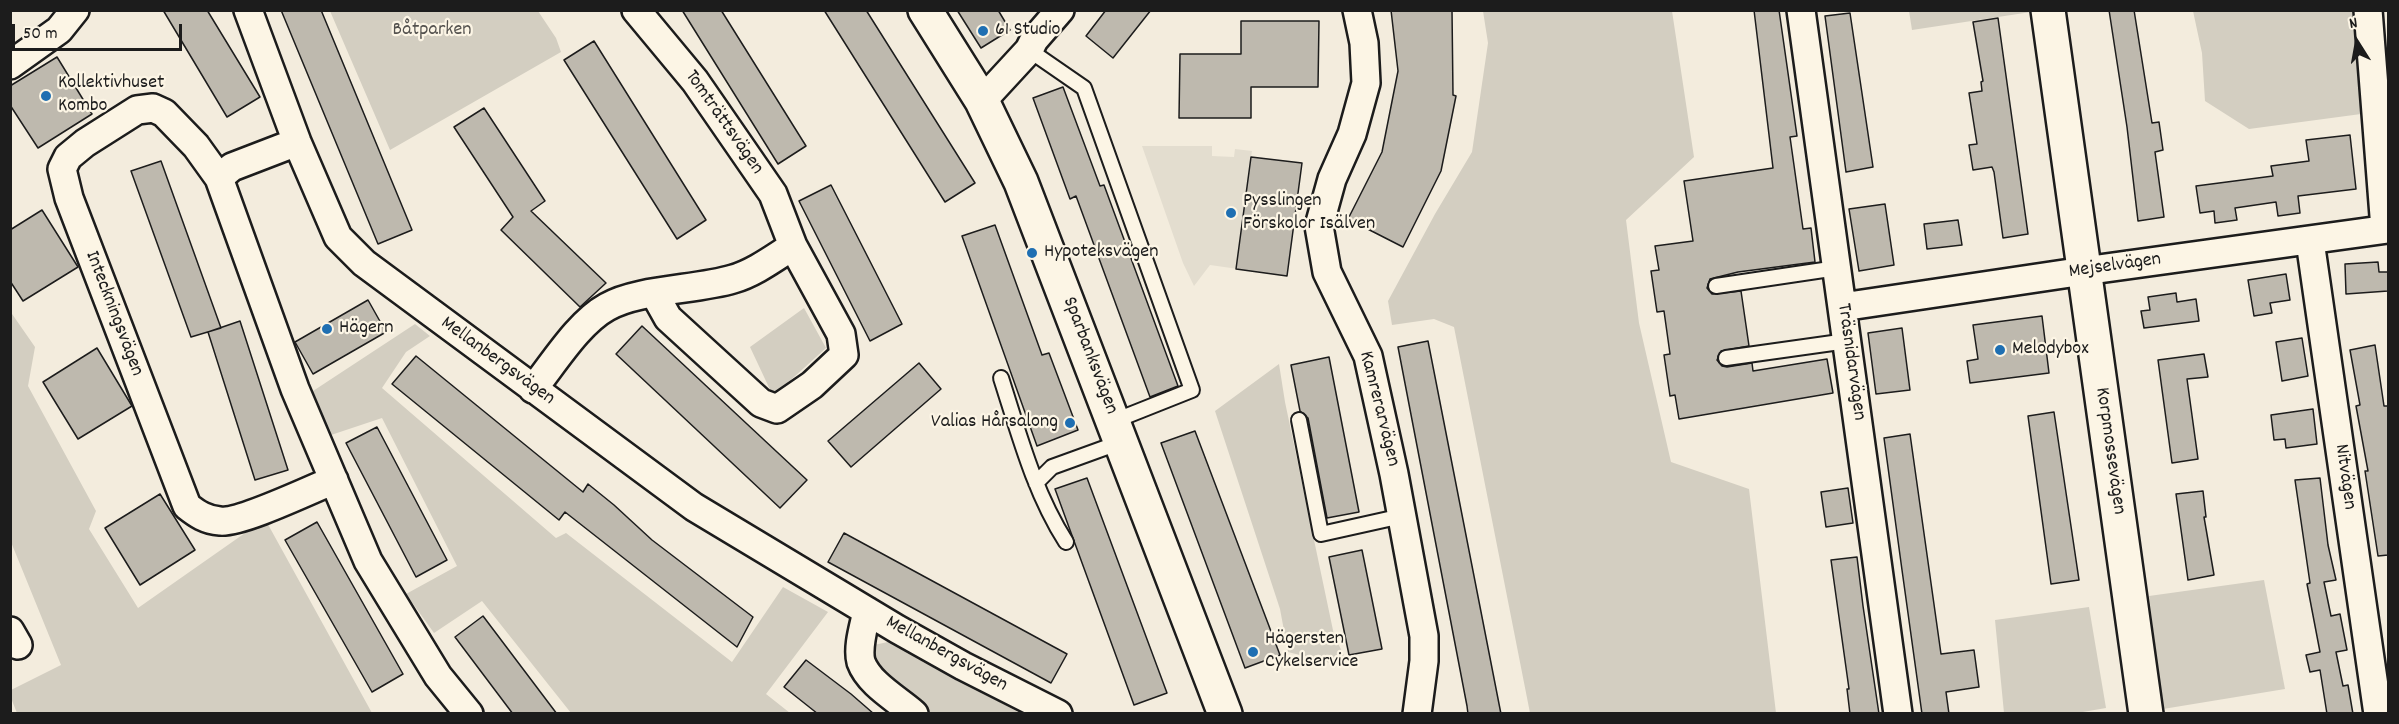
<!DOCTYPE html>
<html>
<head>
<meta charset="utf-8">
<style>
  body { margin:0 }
  #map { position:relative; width:2399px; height:724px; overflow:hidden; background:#f3ecdd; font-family:Dekko,sans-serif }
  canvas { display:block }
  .frame { position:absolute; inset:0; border:12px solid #1c1c1c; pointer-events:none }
  .north { position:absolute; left:2327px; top:12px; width:60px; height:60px; -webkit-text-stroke:4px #fcf5e5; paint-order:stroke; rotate:349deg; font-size:16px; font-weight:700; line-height:24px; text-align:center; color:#1c1c1c }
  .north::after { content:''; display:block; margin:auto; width:21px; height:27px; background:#1c1c1c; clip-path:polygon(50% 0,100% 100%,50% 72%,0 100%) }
  .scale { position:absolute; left:12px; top:24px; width:170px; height:27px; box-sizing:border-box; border:3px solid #1c1c1c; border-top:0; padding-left:8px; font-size:18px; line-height:21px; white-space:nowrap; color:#1c1c1c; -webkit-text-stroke:4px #fcf5e5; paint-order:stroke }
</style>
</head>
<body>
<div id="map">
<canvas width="2399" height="724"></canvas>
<div class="frame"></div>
<div class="north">N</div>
<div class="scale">50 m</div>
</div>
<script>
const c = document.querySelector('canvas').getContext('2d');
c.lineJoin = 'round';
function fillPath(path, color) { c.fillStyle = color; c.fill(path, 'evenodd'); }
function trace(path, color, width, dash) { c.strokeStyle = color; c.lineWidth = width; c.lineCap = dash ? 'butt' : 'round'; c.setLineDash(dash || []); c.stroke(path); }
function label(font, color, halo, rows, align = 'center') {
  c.font = font + ' Dekko,sans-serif'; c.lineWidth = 4.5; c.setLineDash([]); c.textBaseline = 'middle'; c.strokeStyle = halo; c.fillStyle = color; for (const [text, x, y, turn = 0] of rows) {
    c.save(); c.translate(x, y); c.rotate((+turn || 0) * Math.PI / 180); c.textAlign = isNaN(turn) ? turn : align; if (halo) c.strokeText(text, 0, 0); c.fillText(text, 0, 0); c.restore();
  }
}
const built = new Path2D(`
  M1142,146h70v10l22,1 1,-8 17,2 -1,6 51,6 -15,113 -77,-11 -16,21 -11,-23z`);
const green = new Path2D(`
  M2031,10v2l-119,18 -3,-19z
  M330,11h208l18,27 5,14 -171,98z
  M1483,11h189l22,146 -68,63 13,103 32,139 78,27 27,224h-246l-76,-386 -20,-8 -42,6 -4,-24 47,-87 37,-62 16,-109z
  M2193,11h159l9,103 -112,15 -44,-28 -3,-48z
  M804,308l22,40 -53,48 -23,-49z
  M10,311l25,36 -7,39 68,125 -7,18 49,79 127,-89 107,194h-355l-6,-15v-8l50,-25 -50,-123z
  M415,324l15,12 -24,16 -24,36 174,150 10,-5 166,129 51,-75 45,25 -62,82 24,19h-219l-89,-112 -48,32 -28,-39 51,-28 -75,-148 -51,17 -18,-44z
  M1279,364l6,38 49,233 16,33 -62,-16 -8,-43 -65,-198z
  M2264,580l21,109 -122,20 -14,-113z
  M2089,607l17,101 -29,5h-73l-9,-93z
  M888,642l130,70 -96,1 -48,-34 -5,-33z`);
const building = new Path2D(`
  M163,10h44l53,87 -33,20z
  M281,10h40l91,220 -34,14z
  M682,10h39l85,136 -28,18z
  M824,10h42l109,173 -30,19z
  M957,10h41l12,20 -29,18z
  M1106,10h45l-38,48 -27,-22z
  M1391,10h61l1,85 3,1 -15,75 -38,76 -55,-28 34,-67 16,-81z
  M1754,10h25l18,126 -7,1 13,92 8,-1 4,34 -77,10 -28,7 -3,9 5,6 29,-3 8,55 -28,5 -4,9 5,6 5,1 25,-4 1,8 74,-12 6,34 -154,26 -4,-24 -5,1 -6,-41 6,-1 -6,-43 -7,1 -6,-41 8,-1 -4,-24 38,-5 -9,-60 89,-13z
  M2109,10h25l18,113 7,-1 4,28 -8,2 9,65 -26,4 -11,-94z
  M1850,13l23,154 -27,5 -21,-156z
  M1998,18l30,216 -25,4 -9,-66 -2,-5 -19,3 -4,-25 8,-1 -8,-51 13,-2 -1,-9 2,-1 -10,-59z
  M1241,21h78l-1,66h-67v31h-72l1,-64h61z
  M594,41l112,179 -29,19 -113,-179z
  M57,57l35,57 -54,34 -28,-43v-19z
  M1063,87l37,99 4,-1 74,201 -28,11 -74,-201 -6,3 -37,-101z
  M484,108l61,93 -14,10 75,72 -26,24 -79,-77 12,-13 -59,-90z
  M2350,135l6,54 -58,7 2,17 -22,3 -2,-14 -41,6 2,12 -22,3 -1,-12 -14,2 -4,-27 77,-10 -2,-10 38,-5 -3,-21z
  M1251,157l51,6 -15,113 -51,-7z
  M161,161l60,167 -30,9 -60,-166z
  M831,185l71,139 -32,17 -71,-140z
  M1885,204l9,61 -35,6 -10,-62z
  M42,210l36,57 -55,34 -13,-20v-51z
  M1958,220l4,25 -35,4 -3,-25z
  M995,225l47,130 7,-2 29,77 -41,16 -75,-210z
  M2378,262l1,10h9v19l-42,3 -1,-30z
  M2286,274l4,26 -20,3 2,10 -18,3 -6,-36z
  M2176,293l1,9 19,-3 3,22 -55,7 -3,-17 9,-1 -2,-13z
  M368,300l18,32 -73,42 -18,-32z
  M2042,316l7,57 -79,10 -3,-22 11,-2 -5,-34z
  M240,321l48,149 -33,10 -47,-148z
  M642,326l165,154 -27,28 -164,-154z
  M1902,328l8,62 -34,4 -8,-61z
  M2302,338l6,38 -26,5 -6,-39z
  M1428,341l73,373h-33l-1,-8 -69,-359z
  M2375,345l9,61h4v149l-10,1 -13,-85h3l-12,-65 4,-1 -10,-55z
  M97,348l35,58 -54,33 -35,-57z
  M2204,354l4,23 -21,2 11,80 -26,4 -14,-103z
  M416,356l167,136 5,-8 26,21 38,35 101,77 -16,30 -172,-135 -6,8 -167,-136z
  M1329,357l30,155 -32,6 -19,-100 -8,-7 -9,-46z
  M919,363l22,26 -90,78 -23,-26z
  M2313,409l4,35 -31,4 -1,-9 -11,1 -3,-25z
  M2054,412l25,168 -28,4 -23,-168z
  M377,427l70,133 -31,17 -70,-134z
  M1195,431l85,224 -35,13 -84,-225z
  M1910,434l31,220 33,-4 5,37 -33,5 3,22h-27l-20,-144 -18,-132z
  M1087,478l80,215 -33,12 -79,-216z
  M2320,478l8,67 8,35 -12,2 7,34 9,-2 7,36 -11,2 7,34 5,-1 5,29h-26l-7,-44 -10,2 -4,-17 14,-3 -13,-68 3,-1 -15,-103z
  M1848,488l5,35 -27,4 -5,-35z
  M2203,491l3,26h-2l10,58 -26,5 -12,-86z
  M160,494l35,56 -55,35 -35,-57z
  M317,522l86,152 -31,18 -87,-152z
  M844,533l223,121 -16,29 -223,-121z
  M1362,550l20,99 -33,6 -20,-98z
  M1857,557l6,49 16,108h-29l-3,-25h2l-18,-129z
  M483,616l74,98h-44l-58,-77z
  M806,660l45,34 23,20h-56l-34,-27z`);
const lane = new Path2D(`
  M1029,50l55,38 108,302 -78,31
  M1716,286l121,-18
  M1726,358l121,-17
  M1001,378c18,56 33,114 65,164
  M1299,420l22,114 81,-18
  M1036,483l16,-16 69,-25`);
const street = new Path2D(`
  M248,10l49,132 41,95 26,26 330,244 203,122 66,37 95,48
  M636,10l59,71 78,113 20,52 48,88 3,21 -32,30 -35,24 -16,-6 -93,-85 -14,-25
  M1357,10l7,33 2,40 -14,51 -20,45 -13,47 8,46 41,84 26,118 30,162v25l-7,53
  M1801,10l97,704
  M2368,10l17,219
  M10,65l49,-35 16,-20
  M982,101l47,-51 5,-10 26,-30
  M297,142l-65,25 -13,11 76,211 73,172 70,115 31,38
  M219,178l-23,-32 -32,-33 -11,-5 -16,2 -52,33 -17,14 -6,12 7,29 118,308c10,8 19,14 33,15 19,3 92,-32 114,-41
  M2310,241l68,473
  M1842,307l242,-36 304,-42
  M533,389c21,-26 45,-66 74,-82 31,-18 90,-17 126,-28 21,-6 41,-21 60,-33
  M867,611c-3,15 -10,36 -6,51 8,22 36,37 53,52
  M10,631l8,14`);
const secondary = new Path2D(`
  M925,10l57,91 39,81 204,532
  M2048,10l98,704`);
const markers = [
  [983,31,6,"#1f6fb2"],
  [46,96,6,"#1f6fb2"],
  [1231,213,6,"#1f6fb2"],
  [1032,253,6,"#1f6fb2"],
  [327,329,6,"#1f6fb2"],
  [2000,350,6,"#1f6fb2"],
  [1070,423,6,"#1f6fb2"],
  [1253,652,6,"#1f6fb2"]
];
const parkNames = [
  ["Båtparken",432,31]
];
const poiNames = [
  ["61 Studio",995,31],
  ["Kollektivhuset",58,84],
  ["Kombo",58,107],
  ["Pysslingen",1243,202],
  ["Förskolor Isälven",1243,225],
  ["Hypoteksvägen",1044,253],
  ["Hägern",339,329],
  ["Melodybox",2012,350],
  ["Valias Hårsalong",1058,423,"right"],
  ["Hägersten",1265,640],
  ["Cykelservice",1265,663]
];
const streetNames = [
  ["Tomträttsvägen",723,123,55],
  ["Mejselvägen",2115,267,-8],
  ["Inteckningsvägen",113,314,69],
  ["Sparbanksvägen",1089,356,69],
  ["Mellanbergsvägen",497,362,36],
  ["Träsnidarvägen",1850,362,82],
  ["Kamrerarvägen",1378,409,76],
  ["Korpmossevägen",2109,451,82],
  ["Nitvägen",2344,477,82],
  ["Mellanbergsvägen",946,655,29]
];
fillPath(built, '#e3ddcf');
fillPath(green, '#d3cec1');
fillPath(building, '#beb9ae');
trace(building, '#1c1c1c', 1.5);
trace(lane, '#1c1c1c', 18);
trace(street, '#1c1c1c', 32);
trace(secondary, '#1c1c1c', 38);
trace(lane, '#fcf5e5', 14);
trace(street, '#fcf5e5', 27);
trace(secondary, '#fcf5e5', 33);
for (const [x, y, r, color] of markers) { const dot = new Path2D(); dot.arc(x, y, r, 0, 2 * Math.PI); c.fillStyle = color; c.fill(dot); trace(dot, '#fcf5e5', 2); }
label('20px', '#53514e', '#fcf5e5', parkNames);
label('20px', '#1c1c1c', '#fcf5e5', poiNames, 'left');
label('20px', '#1c1c1c', '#fcf5e5', streetNames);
</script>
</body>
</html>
